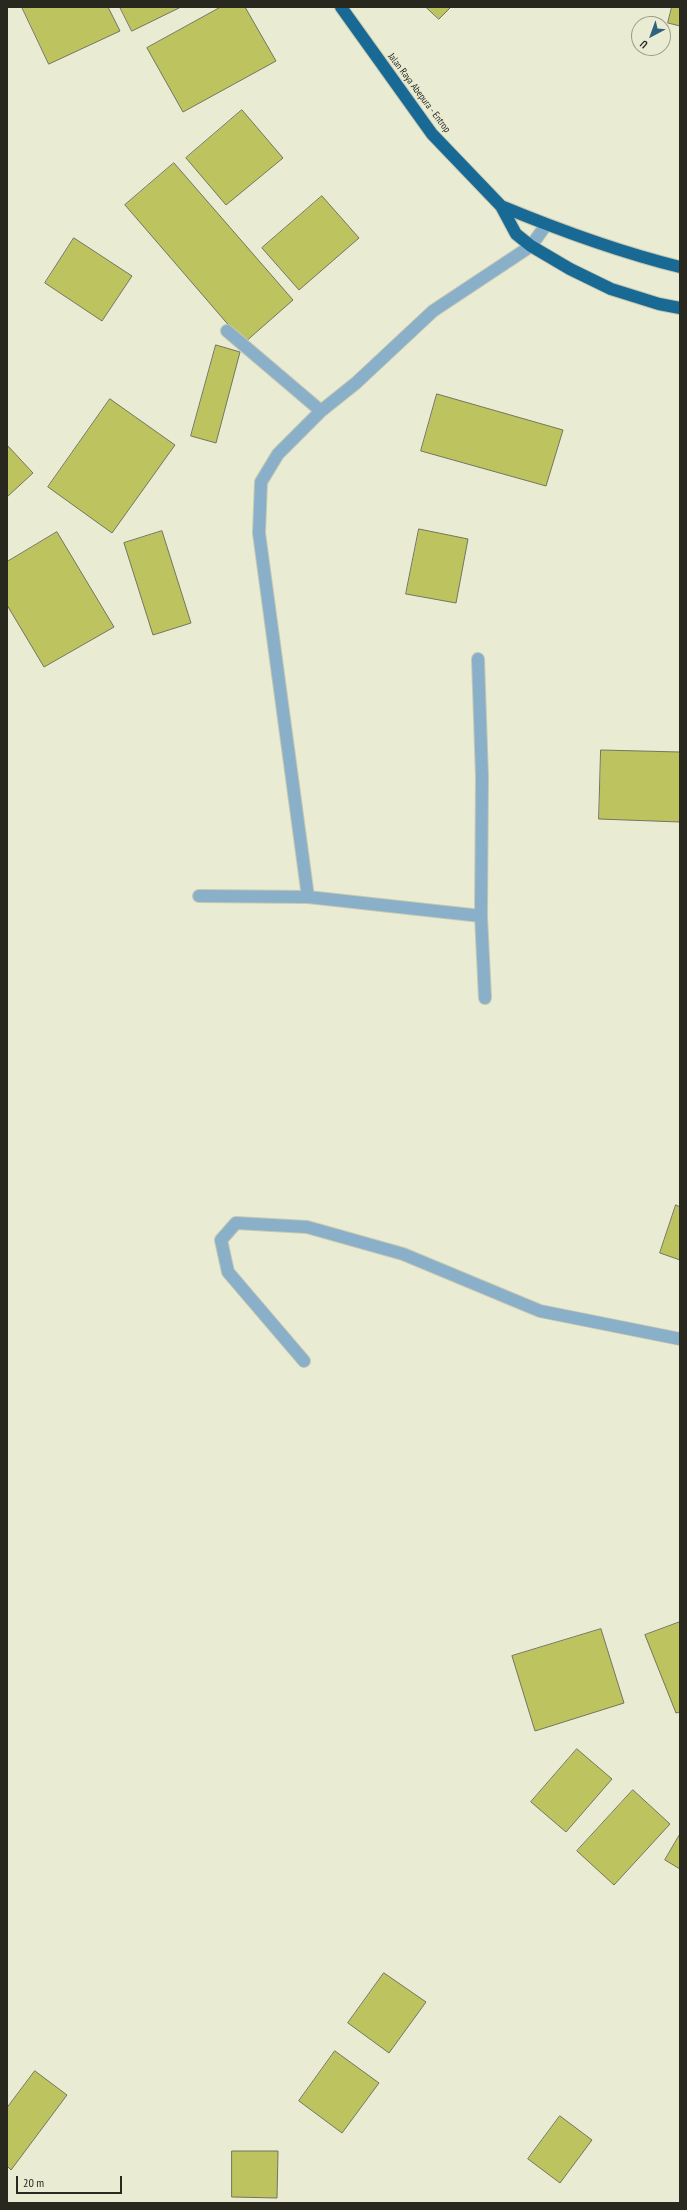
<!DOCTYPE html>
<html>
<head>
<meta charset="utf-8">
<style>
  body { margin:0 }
  #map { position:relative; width:687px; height:2210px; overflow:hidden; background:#e9ebd2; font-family:"PT Sans Narrow",sans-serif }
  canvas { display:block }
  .frame { position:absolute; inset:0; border:8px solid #28281f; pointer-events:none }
  .north { position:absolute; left:631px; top:16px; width:40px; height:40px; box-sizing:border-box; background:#e9ebd2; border:1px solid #9c9d8a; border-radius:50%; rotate:221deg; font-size:11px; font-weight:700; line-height:16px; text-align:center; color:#28281f }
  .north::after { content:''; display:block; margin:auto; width:14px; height:18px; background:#30617f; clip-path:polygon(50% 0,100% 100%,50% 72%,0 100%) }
  .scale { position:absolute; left:16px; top:2176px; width:106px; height:18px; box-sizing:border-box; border:2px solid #28281f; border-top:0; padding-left:5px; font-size:12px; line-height:14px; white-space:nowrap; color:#28281f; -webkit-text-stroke:3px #e9ebd2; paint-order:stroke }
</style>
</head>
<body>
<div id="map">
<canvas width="687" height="2210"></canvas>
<div class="frame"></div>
<div class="north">U</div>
<div class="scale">20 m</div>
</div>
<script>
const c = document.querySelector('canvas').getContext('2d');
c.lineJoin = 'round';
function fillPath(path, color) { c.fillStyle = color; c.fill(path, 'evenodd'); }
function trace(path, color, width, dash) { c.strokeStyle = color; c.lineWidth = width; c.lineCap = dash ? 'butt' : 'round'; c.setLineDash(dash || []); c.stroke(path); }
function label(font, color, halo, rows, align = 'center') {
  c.font = font + ' "PT Sans Narrow",sans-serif'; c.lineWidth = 3; c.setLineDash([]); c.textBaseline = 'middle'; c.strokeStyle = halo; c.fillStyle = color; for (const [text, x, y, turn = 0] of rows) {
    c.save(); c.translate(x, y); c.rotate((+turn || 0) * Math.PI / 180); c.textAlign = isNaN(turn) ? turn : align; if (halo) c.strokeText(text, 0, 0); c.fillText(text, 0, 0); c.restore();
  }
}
const building = new Path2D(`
  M22,7h86l12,24 -71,33z
  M120,7h61l-49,24z
  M221,7h24l31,54 -93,51 -36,-64z
  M426,7h25l-12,12z
  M672,7h8v19l-12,-3z
  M242,110l41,48 -57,47 -40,-47z
  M174,163l119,137 -49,43 -119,-138z
  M322,196l37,42 -60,52 -37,-42z
  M74,238l58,38 -30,45 -57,-38z
  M216,345l24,7 -24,91 -25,-7z
  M437,394l126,36 -17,56 -125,-35z
  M110,399l65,46 -63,88 -64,-46z
  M7,445l26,28 -26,24z
  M419,529l49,10 -12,64 -50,-9z
  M162,531l29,92 -38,12 -29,-92z
  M57,532l57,95 -70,40 -37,-62v-43z
  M601,750l79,2v70l-81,-3z
  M676,1205l4,2v53l-20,-7z
  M680,1622v90l-4,1 -31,-78z
  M601,1629l23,74 -89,28 -23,-75z
  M577,1749l35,30 -46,53 -35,-30z
  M633,1790l37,34 -56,61 -37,-34z
  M680,1834v35l-15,-9z
  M384,1973l42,29 -37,51 -41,-30z
  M335,2051l44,32 -37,50 -43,-32z
  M35,2071l32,24 -56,75 -4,-4v-58z
  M560,2116l32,24 -32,43 -32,-24z
  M232,2151h46l-1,47 -45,-1z`);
const street = new Path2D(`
  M227,331l94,80
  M478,659l4,118 -1,139
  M199,896l109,1
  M485,998l-4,-82 -173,-19 -49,-364 2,-51 17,-28 43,-43 35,-28 77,-72 98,-65 15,-21
  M304,1361l-76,-89 -7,-32 15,-17 71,4 96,27 137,57 140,28`);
const highway = new Path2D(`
  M341,7l91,127 69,72 15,28 15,12 39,23 41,20 48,15 21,4
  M501,206c58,24 118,46 179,61`);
const streetNames = [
  ["Jalan Raya Abepura - Entrop",419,93,53]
];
fillPath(building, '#bdc35e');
trace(building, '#73755f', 1);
trace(street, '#c6c8b2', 14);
trace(highway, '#c6c8b2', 14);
trace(street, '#89afc9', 12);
trace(highway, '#186994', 12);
label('10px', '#28281f', '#e9ebd2', streetNames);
</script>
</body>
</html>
